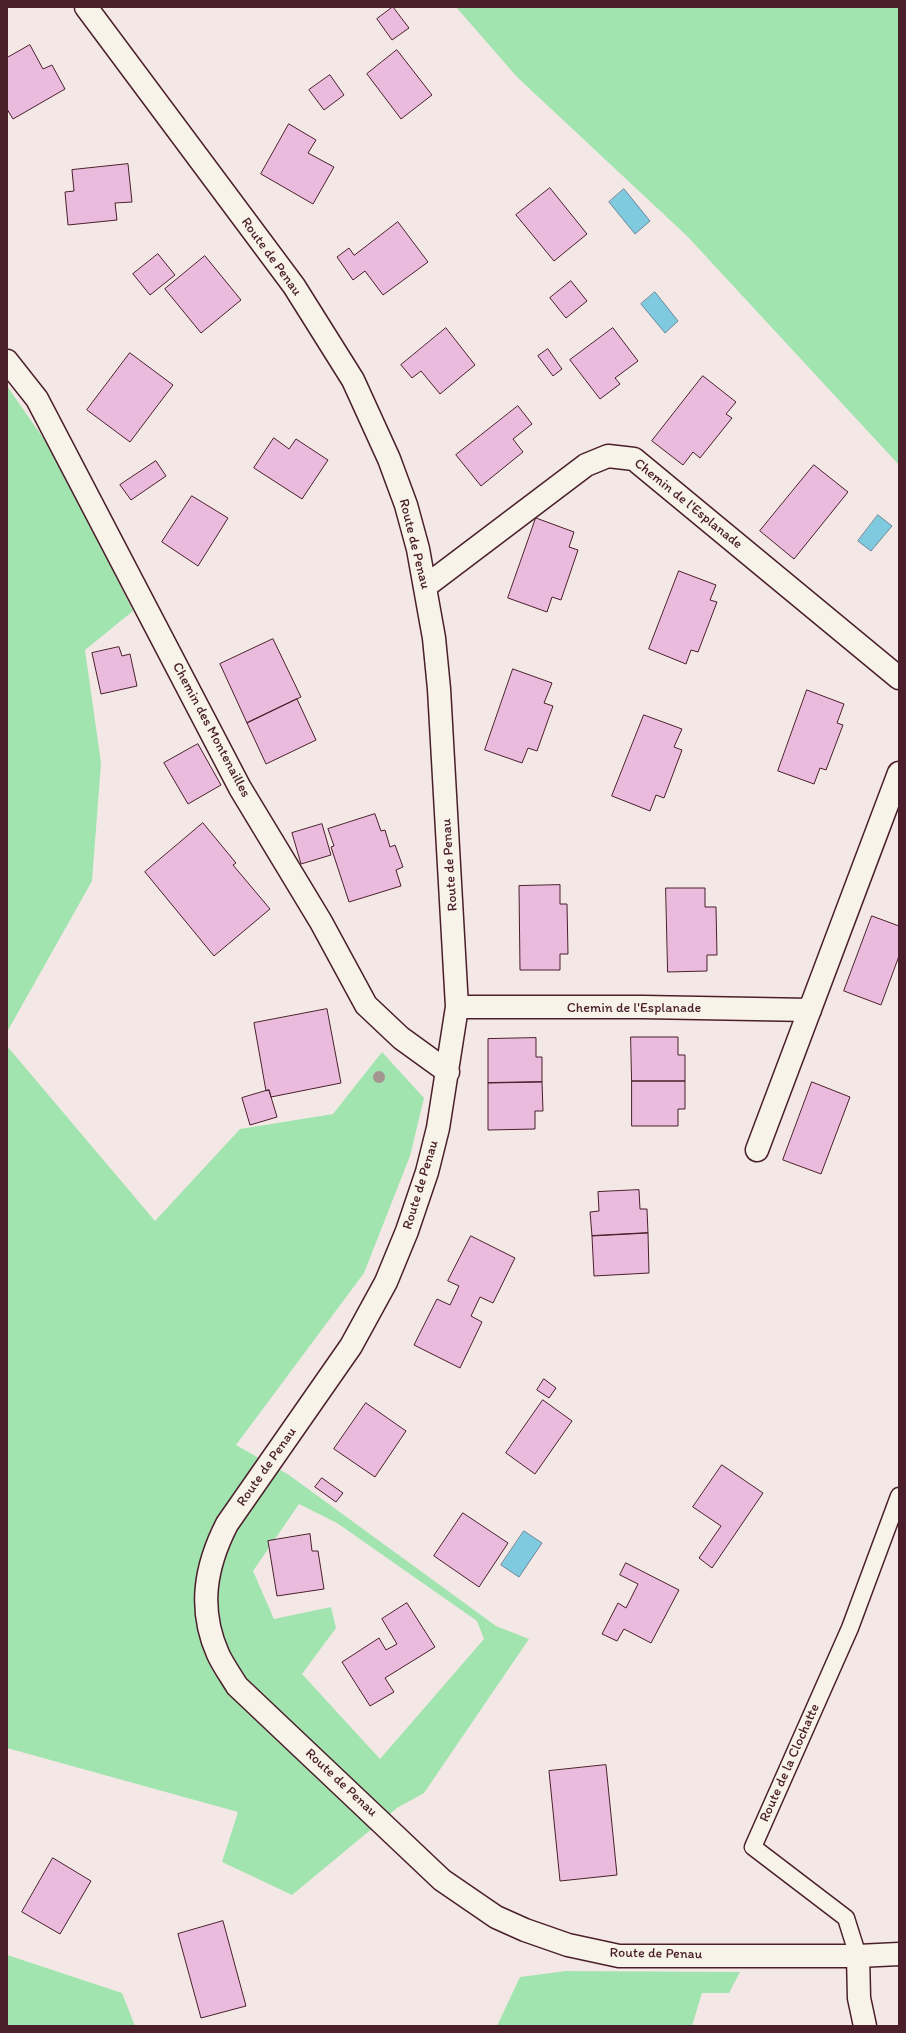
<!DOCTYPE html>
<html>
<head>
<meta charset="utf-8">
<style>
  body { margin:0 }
  #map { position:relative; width:906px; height:2033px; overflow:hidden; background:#f4e8e6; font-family:Itim,sans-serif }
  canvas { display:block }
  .frame { position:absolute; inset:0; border:8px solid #4a1f2b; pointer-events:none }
</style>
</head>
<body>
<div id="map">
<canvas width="906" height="2033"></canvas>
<div class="frame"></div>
</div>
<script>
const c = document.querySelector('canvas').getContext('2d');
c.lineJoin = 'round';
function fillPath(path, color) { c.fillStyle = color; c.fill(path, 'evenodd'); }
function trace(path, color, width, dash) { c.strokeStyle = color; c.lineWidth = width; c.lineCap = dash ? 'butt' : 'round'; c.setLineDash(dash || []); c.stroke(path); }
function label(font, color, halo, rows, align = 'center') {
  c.font = font + ' Itim,sans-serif'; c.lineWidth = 3.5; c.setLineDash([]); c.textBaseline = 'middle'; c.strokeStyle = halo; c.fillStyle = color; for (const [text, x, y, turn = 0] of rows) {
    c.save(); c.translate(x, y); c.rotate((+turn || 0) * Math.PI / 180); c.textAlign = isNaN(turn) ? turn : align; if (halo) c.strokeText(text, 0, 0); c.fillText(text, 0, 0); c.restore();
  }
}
const green = new Path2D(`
  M456,7h443v458l-212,-229 -170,-159z
  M7,386l48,69 78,156 -48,39 16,113 -9,118 -85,151z
  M7,1046l148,175 85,-92 93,-15 49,-62 42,46 -14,58 -46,117 -128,172 53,30 207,151 33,13 -105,154 -27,15 -105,87 -70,-33 16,-50 -231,-64zM299,1504l38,19 140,98 7,18 -104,120 -78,-85 34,-46 -5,-21 -57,12 -21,-48z
  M7,1955l115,38 13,33h-128z
  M566,1971l174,1 -11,21h-27l-10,33h-195l23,-49z`);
const water = new Path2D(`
  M624,189l26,32 -15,13 -26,-32z
  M655,292l23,29 -13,12 -24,-29z
  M878,515l14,11 -21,25 -13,-10z
  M524,1531l18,12 -23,34 -18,-12z`);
const building = new Path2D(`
  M393,7l16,21 -17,12 -15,-21z
  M30,45l13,24 9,-4 13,24 -52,30 -6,-10v-51z
  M397,50l35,45 -31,24 -34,-45z
  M330,75l14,20 -20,15 -15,-20z
  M289,124l27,16 -8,13 26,14 -21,37 -52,-30z
  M128,164l4,38 -17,1 2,17 -49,5 -3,-33 9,-1 -2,-21z
  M550,188l37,46 -33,27 -38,-46z
  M398,222l30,40 -45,33 -18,-24 -12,9 -16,-23 12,-9 5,7z
  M158,254l17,21 -25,20 -17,-21z
  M205,256l36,44 -40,33 -36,-44z
  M571,281l16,20 -21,17 -16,-20z
  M446,328l29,37 -35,29 -19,-23 -9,7 -11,-13z
  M613,328l25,33 -23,17 5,6 -20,15 -30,-39z
  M548,349l14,20 -9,7 -15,-20z
  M130,353l43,32 -43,57 -43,-32z
  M703,376l33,26 -10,12 6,4 -32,40 -7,-6 -10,13 -31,-24z
  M518,406l14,18 -19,15 10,13 -42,34 -25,-31z
  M274,438l15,11 7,-10 32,21 -26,39 -48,-31z
  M156,461l10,15 -35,24 -11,-15z
  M814,465l34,27 -54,67 -34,-28z
  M192,496l36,22 -30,48 -36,-24z
  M536,518l38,14 -5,15 9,3 -17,50 -9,-3 -5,15 -39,-14z
  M679,571l37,14 -6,15 7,2 -19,50 -7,-2 -5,14 -37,-15z
  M273,639l28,58 -54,26 -27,-59z
  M119,647l3,9 8,-2 7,32 -36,8 -9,-41z
  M513,669l39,14 -8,20 9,3 -16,45 -9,-3 -6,15 -37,-13z
  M807,690l37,14 -7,19 6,2 -17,45 -6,-2 -6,16 -36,-13z
  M297,699l19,41 -50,24 -19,-41z
  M644,715l38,14 -8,18 8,3 -18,48 -8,-3 -6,16 -38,-15z
  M198,744l23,41 -33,19 -24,-41z
  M375,814l6,17 4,-1 5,17 5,-2 8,22 -7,3 5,16 -52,16 -18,-55 3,-1 -6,-17z
  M203,823l33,40 -3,2 37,44 -56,47 -69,-84z
  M322,824l9,31 -30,9 -9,-31z
  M560,885v19h7l1,50h-8v16h-40l-1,-84z
  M666,888h39v19h11l1,48h-10v16l-39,1z
  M872,916l27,10v30l-18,49 -37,-14z
  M327,1009l14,74 -70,14 -2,-7 -3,1 -12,-68z
  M631,1037h47v18h7v26h-53z
  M536,1038v19h6v25l-54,1v-44z
  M632,1081h53v28h-7v17h-46z
  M542,1082l1,29h-8v18l-47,1v-47z
  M812,1082l38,15 -29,77 -38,-14z
  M269,1090l8,27 -27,8 -8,-27z
  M639,1190l1,19h7l1,24 -56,3 -2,-24 9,-1 -1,-19z
  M648,1233l1,40 -55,3 -2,-40z
  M471,1236l44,22 -22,45 -13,-6 -9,19 11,6 -22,46 -46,-23 23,-46 13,6 9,-19 -11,-5z
  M544,1379l12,9 -7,10 -12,-8z
  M543,1400l29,21 -37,53 -29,-21z
  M366,1403l40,28 -31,46 -41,-28z
  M722,1465l41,28 -51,75 -13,-10 22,-32 -28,-19z
  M322,1478l21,15 -7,9 -21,-15z
  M463,1513l45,30 -29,44 -45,-31z
  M310,1534l2,17h6l6,38 -47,7 -9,-55z
  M626,1563l53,27 -28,53 -27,-14 -7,12 -15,-7 16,-31 8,5 12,-24 -18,-9z
  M407,1603l28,44 -50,31 9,14 -24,14 -28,-44 37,-24 7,12 11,-6 -15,-25z
  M606,1765l11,110 -57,6 -11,-110z
  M53,1858l38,23 -31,53 -38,-22z
  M223,1921l23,85 -45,12 -23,-84z`);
const service = new Path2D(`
  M858,1956l-12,-38 -93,-71 97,-219 49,-132`);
const minor = new Path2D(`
  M86,7l208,279 59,94 36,79 17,46 12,44 16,89 5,51 18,318 -19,121 -11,44 -20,59 -21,51 -35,64 -124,178c-22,43 -29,85 -9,130 5,11 13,22 19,32l205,194 54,37 29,13 43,15 51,11h239l41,-2
  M7,361l30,38 203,389 81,134 45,83 35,33 47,34
  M426,586l160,-121 22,-9 26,3 265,219
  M457,1007h186l167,3
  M757,1150l142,-377
  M858,1956l1,42 6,28`);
const trees = [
  [379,1077]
];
const streetNames = [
  ["Route de Penau",271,257,54],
  ["Chemin de l'Esplanade",688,504,39],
  ["Route de Penau",414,544,76],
  ["Chemin des Montenailles",211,730,62],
  ["Route de Penau",450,865,-94],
  ["Chemin de l'Esplanade",634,1008],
  ["Route de Penau",421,1185,-73],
  ["Route de Penau",267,1467,-55],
  ["Route de la Clochatte",790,1763,-66],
  ["Route de Penau",341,1783,43],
  ["Route de Penau",656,1954,1]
];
fillPath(green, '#a1e4af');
fillPath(water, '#80cae0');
trace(water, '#6a8698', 1);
fillPath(building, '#eabbdd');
trace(building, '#4a1f2b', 1);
trace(service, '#4a1f2b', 19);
trace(minor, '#4a1f2b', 25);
trace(service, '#f7f3e8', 16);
trace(minor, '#f7f3e8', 22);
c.fillStyle = '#a39491';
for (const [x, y] of trees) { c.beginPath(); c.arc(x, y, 6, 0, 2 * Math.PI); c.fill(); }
label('14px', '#4a1f2b', '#f7f3e8', streetNames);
</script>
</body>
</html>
